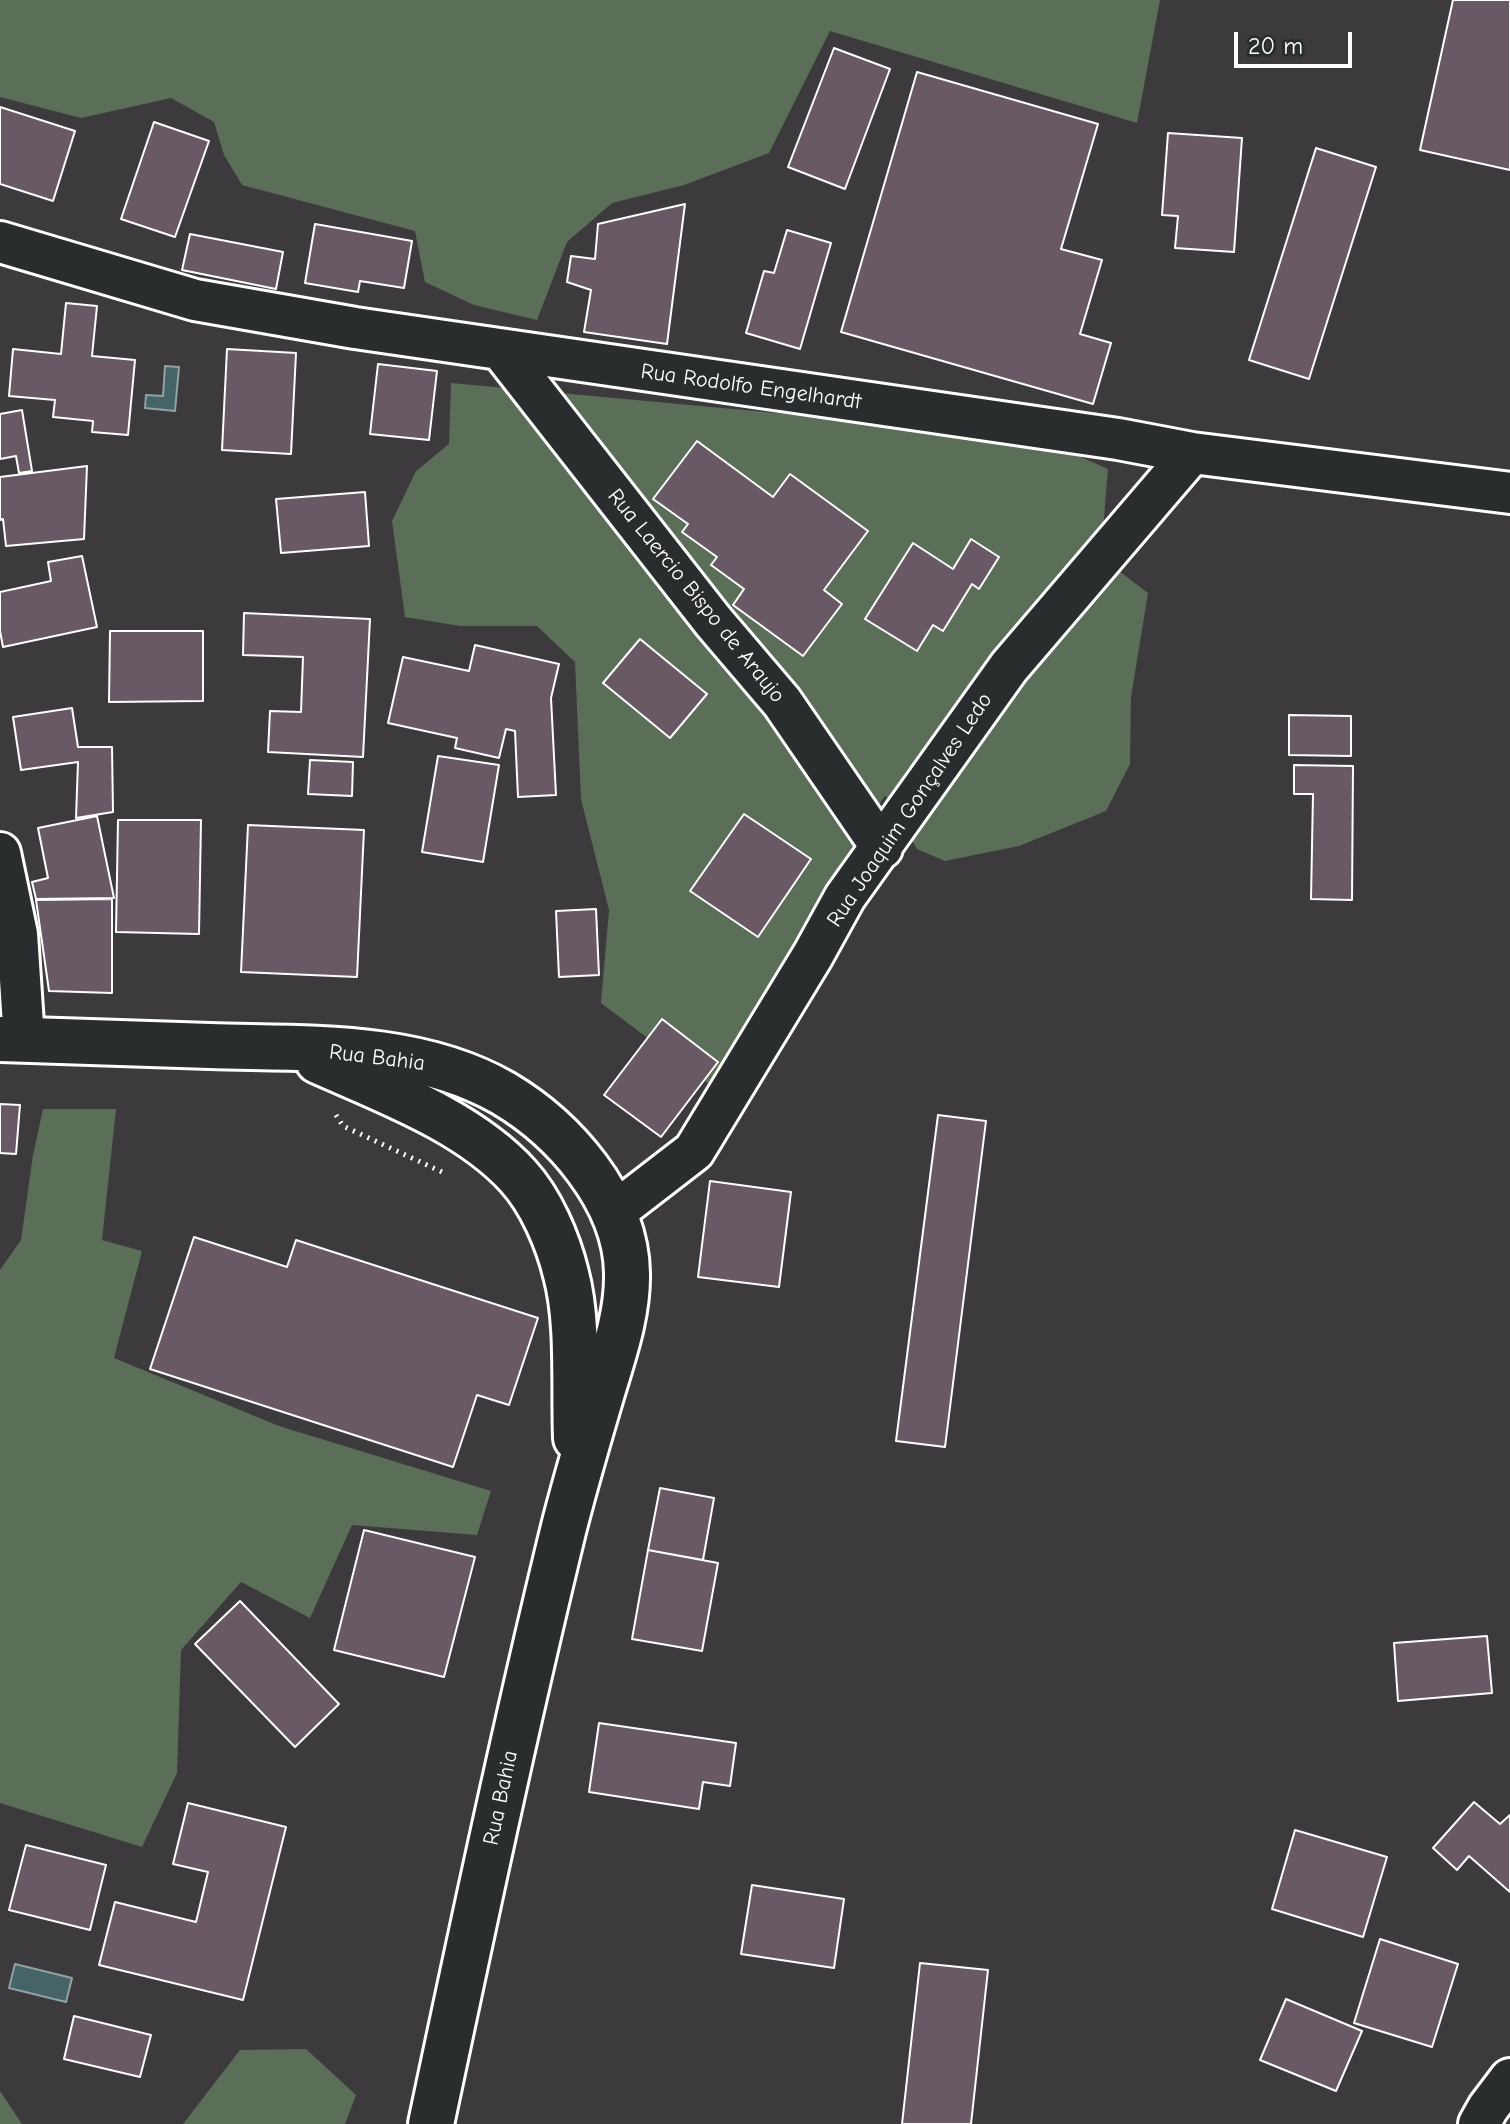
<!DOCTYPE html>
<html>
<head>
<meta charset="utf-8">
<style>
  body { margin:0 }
  #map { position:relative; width:1510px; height:2124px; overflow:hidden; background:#3d3a3e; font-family:"Comic Neue",sans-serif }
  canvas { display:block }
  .scale { position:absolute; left:1234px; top:32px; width:118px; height:36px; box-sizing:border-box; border:4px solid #fff; border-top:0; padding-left:10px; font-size:24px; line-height:28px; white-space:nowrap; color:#fff; -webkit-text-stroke:6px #2a2d2e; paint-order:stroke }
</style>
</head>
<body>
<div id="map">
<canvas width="1510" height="2124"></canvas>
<div class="scale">20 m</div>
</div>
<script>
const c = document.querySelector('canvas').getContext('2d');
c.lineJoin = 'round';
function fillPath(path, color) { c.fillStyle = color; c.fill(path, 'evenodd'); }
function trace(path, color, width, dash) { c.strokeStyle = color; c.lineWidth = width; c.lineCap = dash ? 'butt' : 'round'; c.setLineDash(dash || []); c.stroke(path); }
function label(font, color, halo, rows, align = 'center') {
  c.font = font + ' "Comic Neue",sans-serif'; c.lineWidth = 6; c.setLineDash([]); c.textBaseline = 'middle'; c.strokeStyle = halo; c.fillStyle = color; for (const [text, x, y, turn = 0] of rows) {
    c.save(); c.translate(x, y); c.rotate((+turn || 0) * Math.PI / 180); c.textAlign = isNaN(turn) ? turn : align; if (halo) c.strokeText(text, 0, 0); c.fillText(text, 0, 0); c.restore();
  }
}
const green = new Path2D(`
  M0,0h1160l-23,123 -307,-92 -61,122 -85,32 -72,18 -45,39 -30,78 -63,-15 -49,-23 -10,-51 -173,-46 -18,-30 -10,-33 -43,-24 -90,20 -81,-21z
  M451,383l467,43 149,25 41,18 -5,61 -9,22 54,41 -17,104 -1,67 -24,47 -87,35 -74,15 -28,-12 -32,-54 -172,292 -112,-84 8,-93 -28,-111 -6,-137 -38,-36h-77l-55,-9 -13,-96 24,-50 33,-27z
  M43,1109h73l-14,131 40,11 -28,107 165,68 212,65 -14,44 -125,-10 -42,93 -69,-36 -60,68 -4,123 -35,74 -142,-44v-533l21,-30 12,-85z
  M306,2049l50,46 -11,29h-162l57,-74z
  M0,2091l22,33h-22z`);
const water = new Path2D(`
  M165,366l14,1 -4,44 -30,-3 1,-13 17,1z
  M15,1964l57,14 -6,24 -57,-14z`);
const building = new Path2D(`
  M1453,0h57v170l-90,-20z
  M834,48l56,21 -45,120 -57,-22z
  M917,72l181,52 -37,125 41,11 -22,74 31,9 -18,61 -252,-72z
  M0,107l75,24 -22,70 -53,-17z
  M154,122l55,19 -34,96 -54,-18z
  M1168,133l74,5 -8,114 -59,-4 3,-32 -16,-1z
  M1316,148l60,19 -67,212 -60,-19z
  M685,204l-18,140 -83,-12 7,-42 -24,-8 4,-26 24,3 3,-35z
  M315,224l97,17 -8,47 -44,-7 -2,11 -53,-9z
  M787,230l44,13 -31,106 -54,-16 18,-62 10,2z
  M190,234l93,18 -7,37 -94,-19z
  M66,303l31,3 -5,50 43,4 -7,75 -36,-3 1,-11 -40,-4 2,-17 -46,-4 4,-47 48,5z
  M227,349l69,4 -5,101 -69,-4z
  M378,364l59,7 -8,69 -59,-6z
  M22,410l10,61 -13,2 -3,-17 -16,3v-45z
  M697,441l76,56 17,-23 78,57 -44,59 18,14 -39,52 -70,-51 11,-16 -33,-24 6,-8 -35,-25 6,-8 -35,-25z
  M87,466l-3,73 -78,7 -3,-27 -3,1v-43z
  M365,492l4,54 -88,7 -5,-54z
  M971,539l28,18 -20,32 -7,-5 -29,47 -10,-6 -16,26 -52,-32 48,-76 40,26z
  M82,556l15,71 -94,20 -3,-16v-39l51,-11 -3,-19z
  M244,613l126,6 -7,138 -95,-5 2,-41 31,1 2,-55 -60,-2z
  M110,631h93v70l-94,1z
  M640,639l67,55 -37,44 -67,-55z
  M475,645l84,19 -8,34 5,97 -38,2 -3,-66 -9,-2 -7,29 -44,-10 2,-10 -69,-15 15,-66 66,14z
  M72,708l6,39h34l1,65 -37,6 2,-56 -57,8 -8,-53z
  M1289,715l62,1v40l-62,-1z
  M438,756l61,9 -16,97 -61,-10z
  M310,760l43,2 -1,34 -44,-2z
  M1294,765l59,1 -1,134 -41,-1 2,-105h-19z
  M744,814l67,45 -53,78 -68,-46z
  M97,816l17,82 -78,1 -4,-17 16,-4 -10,-50z
  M118,820h83l-2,114 -83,-2z
  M248,825l116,5 -7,147 -116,-5z
  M112,899v94l-63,-2 -13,-91z
  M596,909l3,66 -40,2 -3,-66z
  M662,1019l56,43 -57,75 -57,-42z
  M0,1104l20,1 -4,49 -16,-1z
  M938,1115l48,6 -41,326 -49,-6z
  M710,1181l81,11 -12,95 -81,-10z
  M194,1237l93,30 9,-27 242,78 -29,87 -32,-10 -24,72 -303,-98z
  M660,1488l54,10 -11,62 -55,-10z
  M364,1530l111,27 -31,120 -110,-27z
  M648,1550l70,13 -16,88 -70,-12z
  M240,1601l99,103 -44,43 -100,-103z
  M1487,1636l5,57 -94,8 -4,-58z
  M599,1723l137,20 -6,43 -27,-4 -4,27 -110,-17z
  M1474,1802l26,22 10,-9v77l-41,-36 -12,14 -24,-22z
  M188,1803l98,24 -43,173 -144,-35 16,-63 81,20 12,-50 -35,-8z
  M1295,1830l92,27 -24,80 -91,-28z
  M26,1845l80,20 -16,65 -81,-20z
  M752,1885l92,14 -10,69 -93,-14z
  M1380,1939l78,25 -26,83 -78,-24z
  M920,1963l68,7 -17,154h-69z
  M1286,1999l76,32 -26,60 -76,-31z
  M74,2016l77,19 -11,42 -76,-18z`);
const path = new Path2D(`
  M336,1115l7,11 99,46`);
const street = new Path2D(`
  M0,242l195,58 160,28 763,111 74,14 318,40
  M502,351l211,270 69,81 100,146
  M0,853l17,81 7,106
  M615,1212l79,-61 119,-196 32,-58 164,-230 183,-214
  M1479,2124l9,-16 22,-29`);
const primary = new Path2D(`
  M0,1039c70,2 140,5 210,7 97,3 206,-3 293,47 61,36 123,106 124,180 1,43 -15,85 -27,126 -13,44 -26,88 -37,132 -48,197 -90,395 -132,593
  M318,1061c67,30 150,60 200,115 23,25 40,65 48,98 13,48 8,114 10,164`);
const streetNames = [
  ["Rua Rodolfo Engelhardt",751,387,8],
  ["Rua Laercio Bispo de Araujo",696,596,51],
  ["Rua Joaquim Gonçalves Ledo",910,810,-56],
  ["Rua Bahia",377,1058,7],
  ["Rua Bahia",501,1798,-78]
];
fillPath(green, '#5b6e58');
fillPath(water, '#466467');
trace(water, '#90a2a4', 2);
fillPath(building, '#685964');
trace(building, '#fff', 2);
trace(street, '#fff', 46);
trace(primary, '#fff', 50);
trace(path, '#fff', 5, [2, 6]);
trace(street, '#2a2d2e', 40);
trace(primary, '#2a2d2e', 44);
label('22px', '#fff', '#2a2d2e', streetNames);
</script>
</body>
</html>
